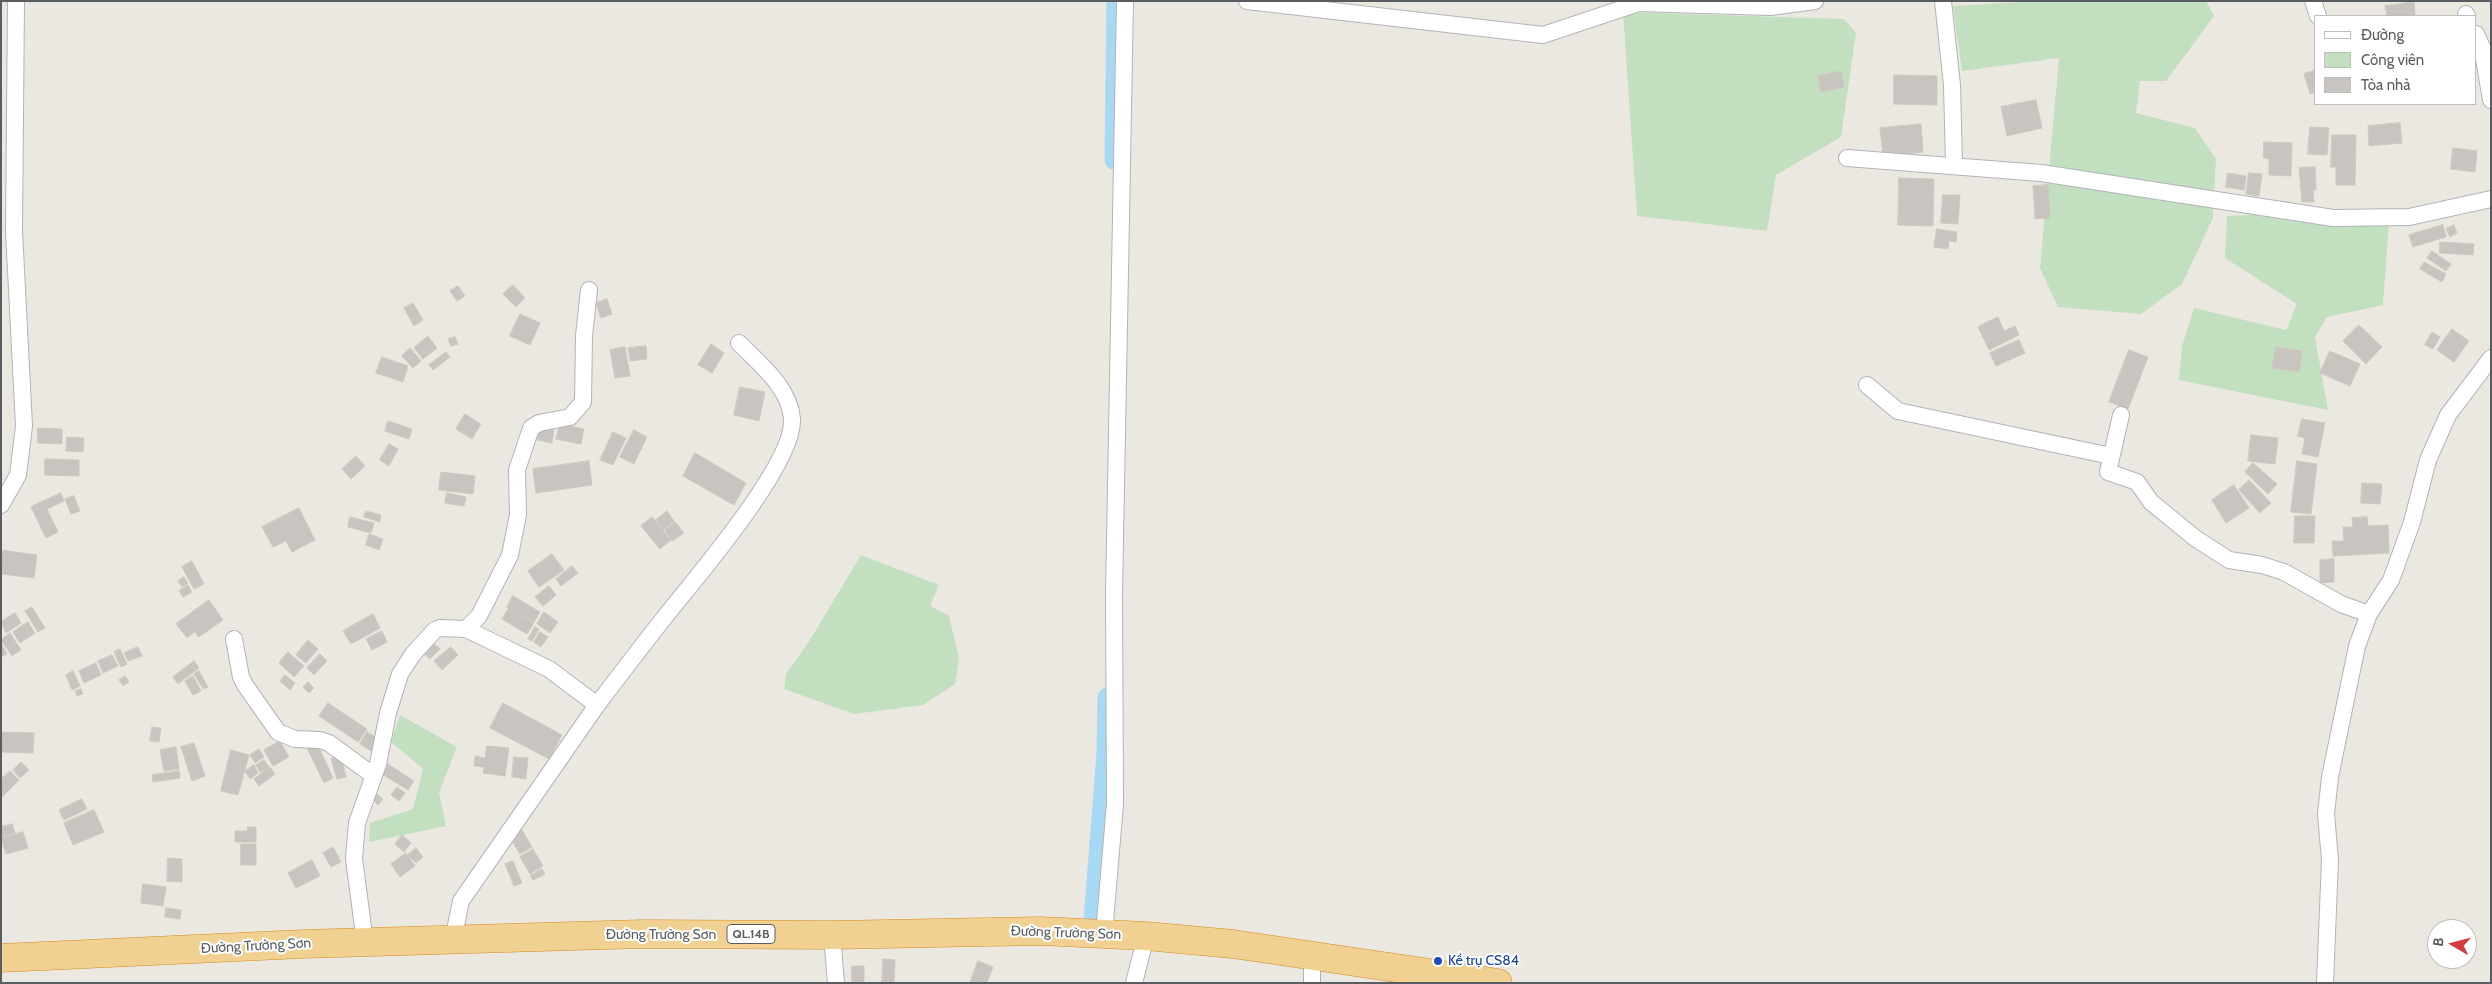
<!DOCTYPE html>
<html>
<head>
<meta charset="utf-8">
<style>
  body { margin:0 }
  #map { position:relative; width:2492px; height:984px; overflow:hidden; background:#ebe8e1; font-family:Cabin,sans-serif }
  canvas { display:block }
  .frame { position:absolute; inset:0; border:2px solid #595d60; pointer-events:none }
  .legend { position:absolute; left:2314px; top:15px; width:162px; height:90px; box-sizing:border-box; background:#fff; border:1px solid #bdbebf; margin:0; padding:6px 9px; list-style:none; font-size:15px; color:#595d60 }
  .legend li { display:flex; align-items:center; gap:10px; height:25px }
  .legend b { width:25px; border:1px solid #bdbebf }
  .north { position:absolute; left:2427px; top:919px; width:50px; height:50px; box-sizing:border-box; background:#fff; border:1px solid #bdbebf; border-radius:50%; rotate:278deg; font-size:14px; font-weight:700; line-height:20px; text-align:center; color:#595d60 }
  .north::after { content:''; display:block; margin:auto; width:18px; height:22px; background:#d43d3e; clip-path:polygon(50% 0,100% 100%,50% 72%,0 100%) }
</style>
</head>
<body>
<div id="map">
<canvas width="2492" height="984"></canvas>
<div class="frame"></div>
<ul class="legend">
<li><b style="height:6px;background:#fff"></b>Đường</li>
<li><b style="height:14px;background:#c2e0c0"></b>Công viên</li>
<li><b style="height:14px;background:#c8c5c0"></b>Tòa nhà</li>
</ul>
<div class="north">B</div>
</div>
<script>
const c = document.querySelector('canvas').getContext('2d');
c.lineJoin = 'round';
function fillPath(path, color) { c.fillStyle = color; c.fill(path, 'evenodd'); }
function trace(path, color, width, dash) { c.strokeStyle = color; c.lineWidth = width; c.lineCap = dash ? 'butt' : 'round'; c.setLineDash(dash || []); c.stroke(path); }
function label(font, color, halo, rows, align = 'center') {
  c.font = font + ' Cabin,sans-serif'; c.lineWidth = 4; c.setLineDash([]); c.textBaseline = 'middle'; c.strokeStyle = halo; c.fillStyle = color; for (const [text, x, y, turn = 0] of rows) {
    c.save(); c.translate(x, y); c.rotate((+turn || 0) * Math.PI / 180); c.textAlign = isNaN(turn) ? turn : align; if (halo) c.strokeText(text, 0, 0); c.fillText(text, 0, 0); c.restore();
  }
}
const green = new Path2D(`
  M2038,1h168l8,15 -48,65h-26l-4,32 59,15 21,31 -3,59 -31,66 -41,30 -83,-7 -18,-39 19,-210 -97,13 -9,-65z
  M1623,12l221,7 12,14 -15,104 -65,38 -9,56 -130,-15z
  M2390,208l-7,97 -56,12 -12,20 13,73 -149,-30 3,-34 12,-38 92,22 11,-26 -72,-46 2,-42z
  M861,555l78,30 -9,21 19,10 10,43 -4,25 -32,21 -69,9 -70,-25 2,-15 24,-34z
  M400,715l57,32 -18,45 7,34 -77,16 1,-19 43,-14 10,-40 -32,-27z`);
const canal = new Path2D(`
  M1114,160l2,-159
  M1092,933l14,-180 1,-56`);
const building = new Path2D(`
  M2414,2l1,14h-28l-2,-10z
  M2316,70v22l-6,2 -6,-20z
  M1841,71l3,16 -23,5 -3,-16z
  M1894,75l43,1v29l-43,-1z
  M2036,100l6,28 -35,8 -6,-29z
  M2400,123l2,20 -33,3 -1,-20z
  M1921,124l2,28 -40,4 -3,-28z
  M2310,127l19,1 -2,27 -19,-1z
  M2332,135h24l-1,50h-19v-18h-5z
  M2264,142l28,1 -1,33 -22,-1v-16l-5,-1z
  M2453,148l24,3 -2,21 -24,-3z
  M2315,167l1,23h-3l1,12h-12l-3,-34z
  M2228,173l18,3 -2,14 -18,-3z
  M2249,173l13,1 -3,22 -13,-2z
  M1899,178l35,1 -1,47 -35,-1z
  M2048,185l2,33 -15,1 -2,-33z
  M1943,195h17l-2,29 -17,-1z
  M2443,225l3,12 -33,10 -4,-12z
  M2454,225l3,8 -7,4 -4,-8z
  M1937,229l20,3 -1,10 -7,-1 -1,8 -14,-2z
  M2440,242l34,2 -1,11 -33,-2z
  M2432,251l19,13 -5,7 -19,-13z
  M2424,262l22,12 -4,8 -22,-13z
  M513,285l12,13 -9,9 -13,-13z
  M458,286l7,10 -8,5 -7,-10z
  M607,299l5,15 -11,4 -5,-15z
  M413,303l10,17 -9,6 -10,-18z
  M520,314l20,9 -10,22 -20,-9z
  M1998,317l6,14 11,-5 4,9 -30,15 -11,-23z
  M2359,325l23,22 -16,17 -23,-23z
  M2452,329l17,12 -15,21 -17,-12z
  M2432,332l8,5 -7,12 -8,-4z
  M428,336l9,12 -14,11 -9,-11z
  M455,337l3,7 -7,2 -3,-7z
  M2019,340l6,13 -29,13 -6,-13z
  M711,344l13,9 -12,20 -14,-8z
  M646,346l1,13 -17,2 -2,-13z
  M625,347l5,29 -15,2 -5,-28z
  M2276,347l26,4 -3,21 -27,-4z
  M410,348l11,13 -8,7 -11,-12z
  M2129,350l19,7 -20,52 -19,-7z
  M2330,351l30,13 -10,22 -30,-13z
  M446,352l4,5 -17,13 -4,-5z
  M382,357l26,9 -5,16 -27,-9z
  M740,387l25,5 -6,29 -25,-6z
  M465,414l16,10 -9,15 -16,-10z
  M2302,419l23,4 -7,34 -16,-3 3,-16 -7,-2z
  M388,421l24,8 -3,10 -24,-8z
  M560,424l24,5 -3,15 -25,-5z
  M540,426l14,3 -2,14 -14,-3z
  M38,428l24,1v15l-24,-1z
  M634,430l13,7 -13,27 -14,-7z
  M613,432l13,6 -13,27 -13,-5z
  M2251,435l27,3 -3,26 -27,-3z
  M67,437l17,1 -1,14 -17,-1z
  M389,444l9,5 -9,17 -9,-6z
  M695,453l51,30 -12,22 -51,-29z
  M356,456l9,10 -14,13 -9,-10z
  M45,459l34,1v16l-34,-1z
  M589,461l3,24 -56,8 -3,-24z
  M2297,461l20,3 -6,50 -20,-2z
  M2253,463l24,21 -9,10 -23,-22z
  M441,472l34,4 -2,18 -34,-4z
  M2249,480l22,23 -11,10 -21,-23z
  M2362,483l20,1 -2,20 -19,-1z
  M2234,485l15,23 -23,15 -14,-23z
  M61,493l3,8 -17,8 11,23 -12,6 -15,-31z
  M447,493l19,4 -2,9 -19,-3z
  M74,496l6,15 -9,3 -6,-15z
  M299,508l16,32 -23,12 -6,-11 -13,6 -11,-20z
  M366,511l15,4 -1,7 -16,-5z
  M667,511l7,10 -11,9 -7,-10z
  M2295,516h20l-1,27h-20z
  M350,517l24,6 -3,10 -23,-6z
  M652,517l19,23 -11,9 -19,-23z
  M2367,517l1,9 20,-1 1,28 -56,3 -1,-15h12l-1,-14h10l-1,-9z
  M675,522l9,11 -12,8 -7,-11z
  M369,534l14,5 -4,11 -13,-5z
  M1,550l36,5 -3,23 -33,-4z
  M552,554l12,16 -25,17 -11,-16z
  M2334,559v23l-14,1v-23z
  M192,561l12,23 -10,5 -12,-22z
  M572,566l6,7 -17,13 -5,-7z
  M184,577l4,6 -6,4 -4,-6z
  M188,585l4,7 -9,5 -4,-6z
  M549,586l7,9 -13,11 -8,-9z
  M513,596l27,16 -6,10 -27,-15z
  M209,600l14,20 -24,17 -4,-5 -8,6 -11,-14z
  M32,607l13,21 -7,4 -13,-21z
  M509,608l25,15 -7,11 -25,-15z
  M544,612l14,10 -8,11 -13,-9z
  M15,613l6,10 -15,10 -5,-11z
  M373,614l7,14 -29,16 -8,-13z
  M28,622l7,11 -15,10 -7,-11z
  M535,627l4,2 -7,12 -4,-2z
  M382,631l5,11 -15,8 -6,-11z
  M540,632l8,5 -7,10 -7,-5z
  M10,633l11,17 -9,6 -11,-16z
  M308,640l10,9 -12,14 -10,-8z
  M432,642l8,7 -10,10 -8,-7z
  M1,643l6,11 -6,3z
  M138,647l4,9 -14,5 -4,-8z
  M451,647l7,8 -16,15 -8,-9z
  M120,649l7,15 -6,3 -7,-15z
  M288,652l16,14 -10,11 -15,-14z
  M320,654l7,7 -13,14 -7,-7z
  M112,655l6,11 -15,7 -5,-12z
  M194,661l5,7 -21,16 -5,-7z
  M96,663l5,12 -17,8 -5,-12z
  M73,671l7,15 -8,4 -6,-15z
  M199,671l9,16 -5,2 -9,-15z
  M285,675l10,8 -5,7 -10,-9z
  M125,676l4,6 -6,4 -4,-6z
  M193,676l8,15 -8,4 -8,-14z
  M308,682l6,6 -5,5 -6,-6z
  M81,689l2,5 -6,2 -2,-5z
  M328,703l39,26 -9,13 -39,-26z
  M503,703l59,32 -13,24 -59,-31z
  M152,727l9,1 -2,14 -9,-1z
  M1,732l33,1 -1,20 -32,-1z
  M367,732l12,7 -8,12 -11,-7z
  M280,741l9,16 -16,9 -9,-16z
  M316,741l17,37 -9,5 -18,-37z
  M194,743l11,33 -13,5 -11,-34z
  M487,746l22,2 -4,28 -22,-3 1,-6 -10,-1 1,-10 10,2z
  M176,747l3,22 -15,2 -4,-21z
  M259,749l5,8 -9,6 -5,-8z
  M231,750l18,5 -11,40 -17,-4z
  M341,756l5,21 -9,2 -6,-20z
  M514,757l14,1 -2,21 -14,-2z
  M264,760l5,7 -9,5 -4,-7z
  M21,762l8,8 -9,8 -7,-8z
  M388,764l26,17 -6,9 -26,-16z
  M254,765l4,8 -8,6 -5,-8z
  M270,767l5,7 -16,12 -5,-7z
  M10,771l9,9 -18,18v-19z
  M179,771l1,7 -27,4 -1,-7z
  M397,787l8,6 -6,8 -8,-6z
  M375,793l8,6 -5,6 -7,-7z
  M82,799l5,10 -23,11 -5,-10z
  M94,810l10,22 -31,13 -9,-22z
  M12,824l3,9 -14,4v-10z
  M248,827h8v15h-21v-11h12z
  M522,830l10,17 -12,7 -10,-16z
  M23,832l5,16 -22,6 -5,-16z
  M402,835l9,8 -7,9 -9,-8z
  M241,844h15v21h-15z
  M333,847l8,15 -10,5 -8,-14z
  M416,848l7,9 -7,6 -8,-8z
  M533,849l10,17 -13,8 -10,-17z
  M406,853l9,13 -15,11 -9,-13z
  M168,858l14,1v23l-15,-1z
  M312,860l8,16 -24,12 -8,-15z
  M513,861l9,22 -8,3 -9,-22z
  M542,869l3,5 -12,6 -3,-4z
  M143,884l23,3 -3,19 -22,-3z
  M166,908l15,2 -1,9 -15,-2z
  M883,959l12,1 -1,23h-12z
  M978,961l15,6 -6,16h-17z
  M852,966h12v16h-12z`);
const street = new Path2D(`
  M1247,1l296,34 96,-32 131,4 45,-6
  M1943,1l9,84 2,80
  M2313,1l5,15
  M2466,14l1,2
  M2476,34l6,13 9,53
  M1847,158l194,15 292,45 76,-1 82,-18
  M1867,385l31,26 213,45
  M2121,415l-13,57 29,10 14,20 44,36 34,22 33,5 22,7 57,32 28,10
  M1,505l17,-30 6,-49 -10,-195 2,-230
  M234,639l7,38 4,8 33,47 17,7 25,1 9,3 45,33
  M597,705c22,-29 44,-58 67,-87 30,-38 131,-154 128,-199 -2,-31 -32,-55 -53,-76
  M1104,934l11,-130 -1,-210 11,-593
  M832,935l4,48
  M453,940l8,-39 136,-196 -48,-36 -83,-40 13,-13 31,-61 8,-40 -1,-45 14,-42 8,-5 31,-6 13,-15 1,-66 5,-46
  M365,942l-11,-83 3,-36 21,-59 10,-51 12,-39 13,-20 22,-24 5,-2 26,1
  M1312,955v28
  M1134,983l12,-47
  M2325,983l5,-123 -4,-46 4,-37 27,-131 12,-32 22,-34 21,-58 16,-62 20,-45 43,-57`);
const highway = new Path2D(`
  M1,958l302,-14 339,-10 190,1 208,-4 106,5 87,8 265,39`);
const markers = [
  [1438,961,5,"#1a4fb4"]
];
const shields = [
  [751,934,48]
];
const shieldNames = [
  ["QL.14B",751,934]
];
const streetNames = [
  ["Đường Trường Sơn",1066,933,2],
  ["Đường Trường Sơn",661,935],
  ["Đường Trường Sơn",256,946,-3]
];
const transitNames = [
  ["Kề trụ CS84",1448,961]
];
fillPath(green, '#c2e0c0');
trace(canal, '#a7d9f5', 19);
fillPath(building, '#c8c5c0');
trace(building, '#cec9c0', 1);
trace(street, '#b1b4b7', 18);
trace(highway, '#d38a19', 29);
trace(street, '#fff', 16);
trace(highway, '#f0d192', 28);
for (const [x, y, r, color] of markers) { const dot = new Path2D(); dot.arc(x, y, r, 0, 2 * Math.PI); c.fillStyle = color; c.fill(dot); trace(dot, '#fff', 2); }
for (const [x, y, w] of shields) { const box = new Path2D(); box.roundRect(x - w / 2, y - 9.5, w, 19, 4); c.fillStyle = '#fff'; c.fill(box); trace(box, '#595d60', 1); }
label('bold 12px', '#595d60', null, shieldNames);
label('14px', '#595d60', '#fff', streetNames);
label('14px', '#164399', '#fff', transitNames, 'left');
</script>
</body>
</html>
